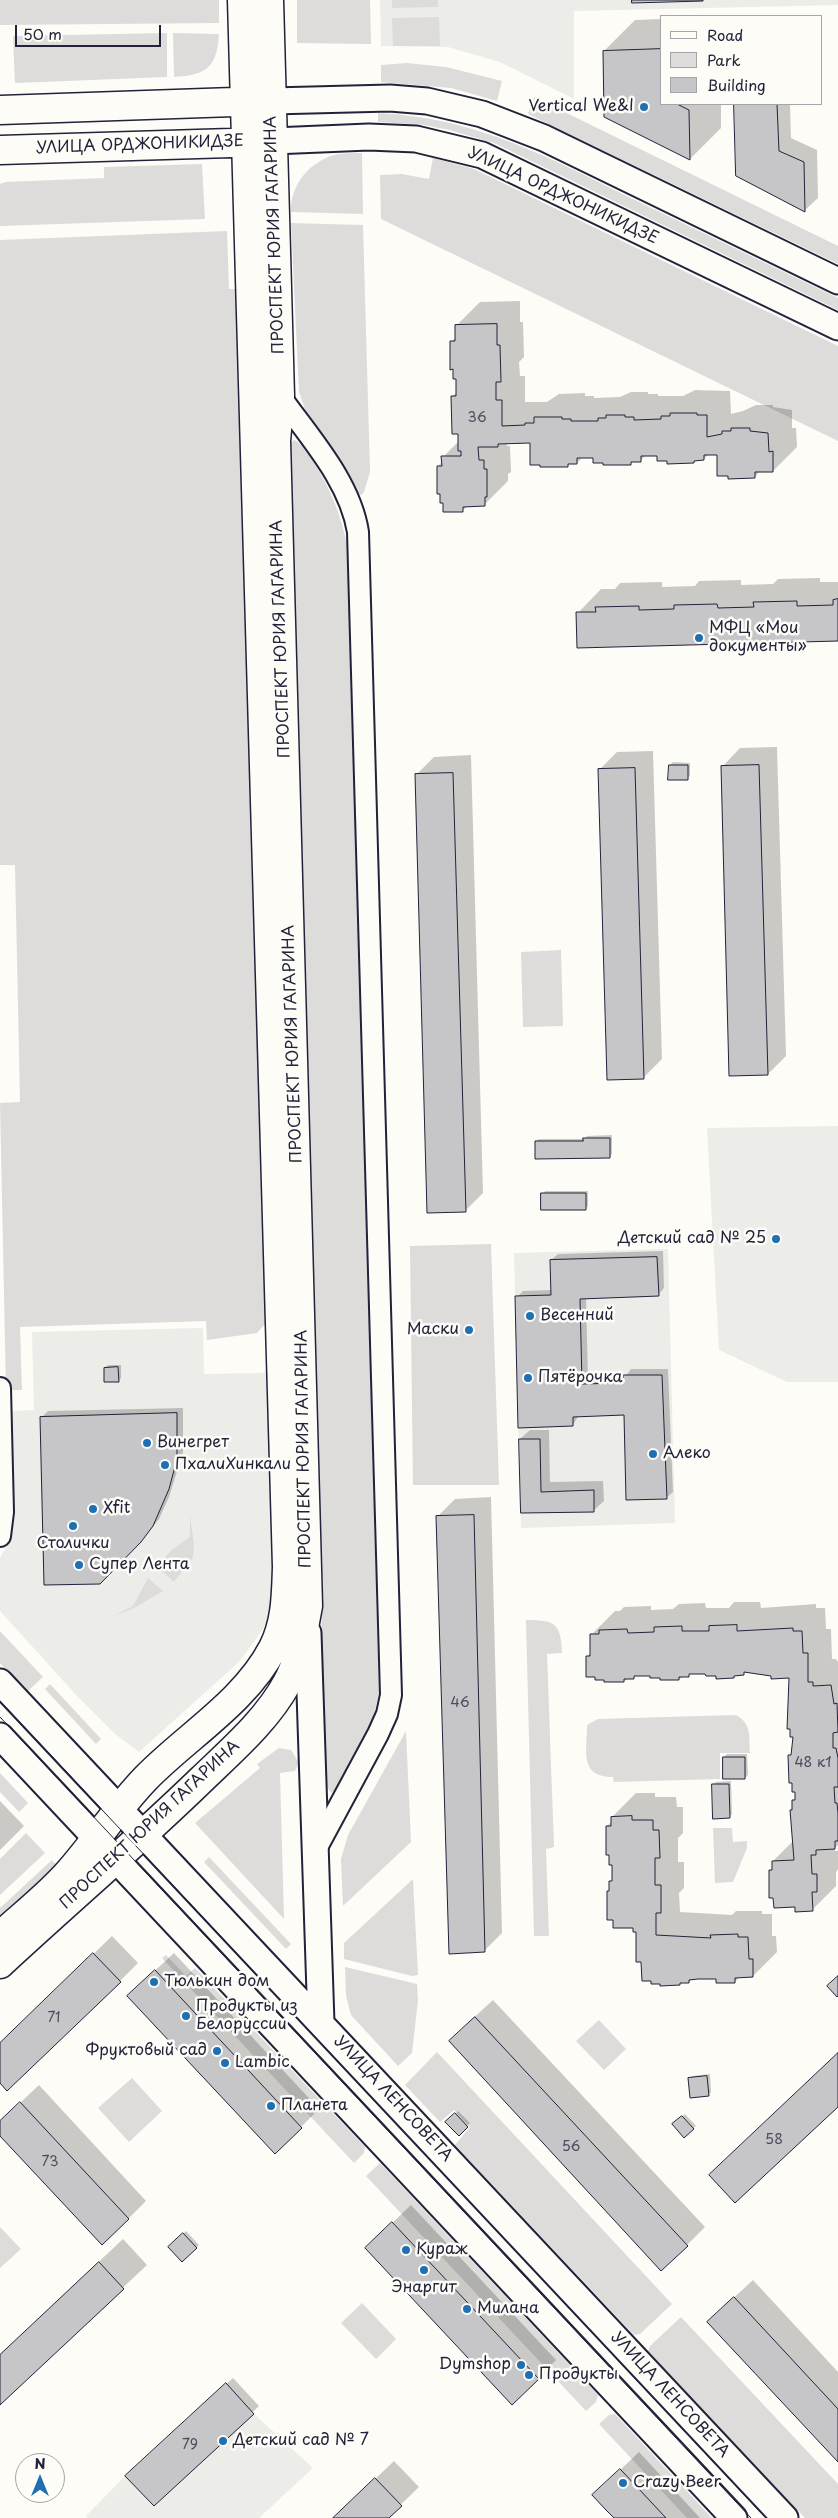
<!DOCTYPE html>
<html>
<head>
<meta charset="utf-8">
<style>
  body { margin:0 }
  #map { position:relative; width:838px; height:2518px; overflow:hidden; background:#fdfcf7; font-family:"Playpen Sans",sans-serif }
  canvas { display:block }
  .legend { position:absolute; left:660px; top:15px; width:162px; height:90px; box-sizing:border-box; background:#fdfcf7; border:1px solid #a5a5ac; margin:0; padding:6px 9px; list-style:none; font-size:15px; color:#22223b }
  .legend li { display:flex; align-items:center; gap:10px; height:25px }
  .legend b { width:25px; border:1px solid #a5a5ac }
  .north { position:absolute; left:15px; top:2453px; width:50px; height:50px; box-sizing:border-box; background:#fdfcf7; border:1px solid #a5a5ac; border-radius:50%; rotate:0deg; font-size:14px; font-weight:700; line-height:20px; text-align:center; color:#22223b }
  .north::after { content:''; display:block; margin:auto; width:18px; height:22px; background:#1f6fb2; clip-path:polygon(50% 0,100% 100%,50% 72%,0 100%) }
  .scale { position:absolute; left:15px; top:25px; width:146px; height:22px; box-sizing:border-box; border:2px solid #22223b; border-top:0; padding-left:6px; font-size:15px; line-height:18px; white-space:nowrap; color:#22223b; -webkit-text-stroke:4px #fdfcf7; paint-order:stroke }
</style>
</head>
<body>
<div id="map">
<canvas width="838" height="2518"></canvas>
<ul class="legend">
<li><b style="height:6px;background:#fdfcf7"></b>Road</li>
<li><b style="height:14px;background:#dddcdb"></b>Park</li>
<li><b style="height:14px;background:#c6c6c8"></b>Building</li>
</ul>
<div class="north">N</div>
<div class="scale">50 m</div>
</div>
<script>
const c = document.querySelector('canvas').getContext('2d');
c.lineJoin = 'round';
function fillPath(path, color) { c.fillStyle = color; c.fill(path, 'evenodd'); }
function trace(path, color, width, dash) { c.strokeStyle = color; c.lineWidth = width; c.lineCap = dash ? 'butt' : 'round'; c.setLineDash(dash || []); c.stroke(path); }
function label(font, color, halo, rows, align = 'center') {
  c.font = font + ' "Playpen Sans",sans-serif'; c.lineWidth = 5; c.setLineDash([]); c.textBaseline = 'middle'; c.strokeStyle = halo; c.fillStyle = color; for (const [text, x, y, turn = 0] of rows) {
    c.save(); c.translate(x, y); c.rotate((+turn || 0) * Math.PI / 180); c.textAlign = isNaN(turn) ? turn : align; if (halo) c.strokeText(text, 0, 0); c.fillText(text, 0, 0); c.restore();
  }
}
const built = new Path2D(`
  M380,0h458v5l-264,6v88l-74,-37 -52,-15 -67,-1z
  M838,1126v256h-51l-68,-32 -12,-222z
  M668,1249l7,274 -154,5 -7,-275z
  M203,1328l1,46 60,-1 3,-5 7,213 -3,30 -8,18 -23,32 -101,91 -24,-18 -38,-38 -77,-85v-53l10,-18 3,-14 -2,-115 23,-1 -2,-78z
  M226,2383l28,31 59,54 -54,50h-171l-2,-2 39,-40z`);
const green = new Path2D(`
  M0,0h219v23l-219,2z
  M297,0h73l1,44 -74,-1z
  M392,0h46v7l-46,1z
  M439,17l1,29h-47l-1,-28z
  M167,33v44l-152,6 -2,-47z
  M173,33l46,1c-2,34 -13,41 -45,43z
  M407,63l39,4 56,14 -5,20 -46,-13 -70,-6v-17z
  M534,97l304,149v18l-310,-150z
  M378,113c101,5 171,45 259,88 67,32 134,65 201,97v12l-344,-167 -45,-13 -25,-5 -46,-3z
  M362,153l1,61 -72,-2c-1,-28 20,-52 47,-58 8,-1 16,-1 24,-1z
  M433,158l41,11 364,177v95l-457,-222 -1,-44 22,-1 27,5z
  M202,164l3,55 -205,7v-42l6,-2 98,-4v-11z
  M291,223l72,2 7,247 -6,20 -3,3h-4l-52,-86 -6,-17z
  M227,231l2,58h8l29,1034 -9,10 -50,7 -1,-19 -186,6 2,63h-16l-6,-287 20,-1 -5,-237h-15v-625z
  M294,440c8,3 13,13 18,20 19,29 29,55 36,89l31,1143 -6,28 -36,69 -6,4 -5,-8 -38,-1339z
  M561,950l2,76 -40,1 -2,-75z
  M491,1244l8,241h-86l-3,-239z
  M190,1515l4,30 -1,12 -19,25 -18,-16 17,-17 17,-12z
  M148,1578l15,13 -29,17 -21,8 20,-10z
  M526,1620c29,0 35,3 36,33l-15,1 7,193 -8,2 3,87h-15z
  M0,1631l43,46 -16,15 -27,-29z
  M50,1684l51,55 -5,5 -51,-55z
  M736,1715c16,9 13,21 14,38h-30v26l-106,3 -1,-5c-34,0 -26,-26 -26,-52l11,-6z
  M406,1731l5,111 -68,64 -2,-47 7,-24z
  M279,1748l12,2 8,13 -4,8 -15,2 4,146 -89,-96 65,-55 -3,-4z
  M0,1773l28,30 -9,9 -19,-20z
  M713,1828h19l1,14 14,-1v7l-14,34 -18,1z
  M26,1833l19,20 -45,42v-36z
  M209,1857l82,87 -5,5 -82,-87z
  M52,1860l6,7 -58,55v-14z
  M413,1879l5,96 -6,1 -68,-17v-16z
  M166,1955l20,21 9,-8 170,179 -1,6 -10,10 -192,-205z
  M345,1967l72,17 1,16 -6,53 -14,13 -47,-51 -5,-19z
  M599,2020l27,29 -22,21 -28,-29z
  M437,2052l235,252 -32,30 -6,1 -179,-190 15,-18 -16,-17 -14,12 -35,-37z
  M132,2078l30,33 -33,31 -31,-34z
  M380,2163l218,232 -2,7 -10,9 -220,-235z
  M0,2227l21,22 -21,19z
  M362,2303l34,36 -20,20 -35,-36z
  M681,2317l157,167v34h-33l-157,-167 2,-5z
  M615,2414l97,104h-25l-88,-94 10,-9z`);
const shadow = new Path2D(`
  M662,19v85h59v24l-31,31 -85,-43 -1,-65 31,-31z
  M735,104h55l1,34 26,12 1,48 -13,12 -68,-34z
  M520,301v21h3l1,35 -5,5 1,14h5v26h22l12,-8 26,-1v3h9v2l26,-1 11,-5h17v2h10v2h25l12,-6 35,1 1,23 12,-3 13,-6h17v2l19,3v18h4l1,19 -24,24h-13l-5,6 -37,-24h-8l-6,6h-7l-3,3 -26,-2 -10,-5h-12l-6,6h-7l-3,3 -35,-7h-12l-6,6h-7l-3,2 -36,-23h-24v4h3l1,26 -3,2v7l-24,24 -16,1 -5,4 -25,-44 5,-5v-4l16,-16 -6,-45 5,-5 -1,-13 -6,-36 5,-5v-11l24,-24z
  M820,578v4h18v58l-260,-27 23,-24h14l5,-6 42,-1v5l33,-1 4,-5 42,-1v5l32,-1 5,-5z
  M777,747l9,309 -18,18 -46,-307 18,-19z
  M653,751l9,308 -19,19 -44,-308 18,-18z
  M471,755l12,438 -18,18 -49,-436 18,-18z
  M673,762l17,1v13l-3,2 -17,-13z
  M612,1135v19l-2,3 -74,-16 3,-2h45l3,-3z
  M545,1191h43v15l-3,3 -42,-15z
  M663,1251l1,37 -6,7 -72,3 2,81 37,-2 6,-8h37l5,123 -7,6 -41,-84 -46,1 -6,10 -56,-128 6,-6 29,-1 -1,-30 7,-6z
  M108,1365h13v13l-3,3 -13,-13z
  M183,1408v44l-14,45 -10,22 -12,15 -48,49 -57,-166 6,-6z
  M530,1430h19l1,52 53,-1 1,20 -10,9 -72,2 -2,-73z
  M491,1497l11,436 -18,18 -47,-434 18,-18z
  M734,1602h26l1,6 55,-4v4h9l1,21h5l1,30h4l2,3v183l-3,3v3h3v18l-2,3v14l-24,24 -16,-4 -26,-35 3,-3v-7l20,-20 -2,-31 5,-12 -7,-42 3,-3 2,-17 -4,-59 -27,-2 -1,-2 -16,-2 -3,3 -52,-1 -12,6 -43,-4 -12,6 -37,-24 4,-5v-17l24,-24h5l4,-4 27,-1v4l22,-1 6,-5 26,-1 1,5h23z
  M727,1754h20l1,21 -3,3 -21,-21z
  M731,1781l1,33 -3,3 -16,-32 3,-3z
  M636,1793h19v4h21l1,10h6v26l-5,5v24h6v26l-5,5 1,19 52,3 4,-4h26v3h10v22h4l1,16 -24,24h-13l-5,6 -18,-5 -24,1 -4,4 -10,2 -36,-23 -6,-30 -26,-41 2,-27 -6,-37 5,-5v-4z
  M0,1801l24,25 -24,24z
  M112,1936l26,27 -18,18 -120,100v-37z
  M174,1953l145,156 -18,18 -154,-149z
  M493,2000l212,227 -18,18 -219,-222z
  M710,2074l1,18 -2,3 -19,-17 2,-2z
  M39,2085l107,116 -18,18 -128,-85v-12z
  M458,2111l12,12 -11,11 -12,-12z
  M685,2114l11,12 -11,10 -11,-12z
  M411,2205l145,155 -18,18 -153,-148z
  M186,2231l13,14 -17,15 -12,-13z
  M123,2239l24,26 -147,138v-48z
  M753,2280l85,92v88l-111,-156z
  M233,2378l26,28 -105,99 -21,-35z
  M639,2452l61,66h-85l-21,-23z
  M394,2461l25,26 -32,31h-53z`);
const building = new Path2D(`
  M632,0h71v1l-71,2z
  M662,49v55h15l12,6 1,50 -86,-43 -1,-66z
  M734,104h43l2,47 25,11 1,50 -69,-36z
  M497,324v21h3l1,37h-5v18h6v26l23,-1v-2h9v-6h28v2h9v2h27v-3h8v-3h19v2h9v3l27,-1v-3h9v-3h27v2h10v22l15,-3v-3h9v-3h19v3l18,2 1,19 4,-1v21h-18v6l-27,1v-3h-11v-21h-13v5l-10,1v2l-27,1v-3h-10v-5h-16v6h-10v3h-28v-2h-10v-5h-16v6h-9v3h-28v-2h-10v-22l-32,1v3h-20l1,13h5v9h3v28h-2v9l-22,1v5h-20v-9h-3v-9h-3v-28h5l-1,-10h20v-5h-3v-17h-6l-1,-38h5v-17h-3v-10l-3,1v-29h5v-16z
  M838,599v42l-261,7 -1,-36h20l-1,-5 44,-1v4l35,-1v-4l43,-1 1,4 36,-1 -1,-5 44,-1v5l36,-1v-5z
  M669,765h19v15h-20z
  M759,765l9,310 -39,1 -8,-310z
  M635,768l9,311 -37,1 -9,-311z
  M453,773l13,439 -39,1 -12,-439z
  M583,1138h27v20l-75,1v-18h48z
  M541,1193h45v17h-45z
  M657,1257l2,39 -79,3 2,85 41,-1v-8h39l5,124 -41,1 -2,-85 -51,2v9l-55,2 -3,-132 36,-1 -1,-35z
  M118,1367l1,15h-15v-14z
  M177,1413v46l-8,30 -16,37 -12,16 -41,42 -56,1 -4,-168z
  M519,1439h21l1,53 53,-2v22l-73,1z
  M474,1515l11,437 -36,2 -13,-438z
  M737,1625v6l56,-3v3h9l1,22h5v29h5v4l18,-1 3,19 3,-1 1,29 -5,1v15h3l2,10v29h-4l1,16h2l1,10v28h-3v8l-19,1v5h-5l1,19h5v18h-5l1,19 -18,1v-5l-21,1 -1,-10h-4v-28h3v-9l22,-1 -4,-50h2v-10h3v-8h-3v-9h-3l-1,-28h3l2,-18h-3v-8h-3l2,-51 -18,1v-3l-27,-4v3l-10,1v2l-18,1v-3h-10l-1,-2h-16v3h-10v3h-19v-2h-10v-2h-16v3h-10v3h-20v-2h-9v-3h-9v-21h4v-22h9v-4l28,-1 1,4 26,-1v-5l28,-1v5h27v-5z
  M723,1757h22v22h-22z
  M712,1784h17l1,34 -17,1z
  M632,1816v4h21v10h6l1,28h-5v27h6v28h-5v22l55,3 -1,-3 28,-1v3h10l1,22h4v18l-18,1v5h-19v-4h-18l-9,1v3h-9v2l-20,1v-2h-9v-3h-9l-1,-19h-5v-30h-3v-4h-20v-8h-6v-29h2v-10h3v-16h-3v-10h-3v-29h5v-9z
  M93,1953l28,29 -114,109 -7,-8v-40z
  M155,1970l147,158 -27,26 -148,-158z
  M838,1976v20l-1,1 -10,-11z
  M475,2017l213,229 -27,25 -212,-230z
  M838,2053v54l-103,96 -26,-28z
  M707,2076l2,20 -19,2 -2,-20z
  M20,2102l109,117 -27,26 -102,-109v-15z
  M455,2113l13,14 -9,9 -14,-14z
  M682,2116l12,13 -10,9 -12,-14z
  M392,2222l147,157 -27,26 -147,-157z
  M183,2233l14,15 -15,14 -14,-15z
  M99,2262l25,27 -124,116v-50z
  M734,2297l104,112v53l-131,-140z
  M226,2383l28,31 -100,92 -29,-30z
  M620,2469l3,3 43,46h-52l-8,-8 -14,-15z
  M375,2478l27,28 -13,12h-56z`);
const minor = new Path2D(`
  M280,396c29,41 70,85 78,136l33,1163 -4,19 -9,20 -63,117
  M0,1388l3,124 -3,24`);
const tertiary = new Path2D(`
  M272,101l118,-3 37,3 55,13 62,24 294,143
  M273,141l96,-4 47,2 66,16 356,172
  M308,1633l13,390
  M0,1682l785,836
  M0,1736l734,782`);
const secondary = new Path2D(`
  M0,110l263,-9
  M0,150l264,-8
  M0,1936c23,-21 49,-41 69,-64 27,-31 49,-65 77,-94 41,-42 99,-76 127,-130 13,-26 13,-52 14,-81l-45,-1567
  M0,1964c67,-62 136,-121 202,-185 30,-29 65,-59 85,-96 13,-23 16,-52 21,-77l-32,-1165 4,-45 -11,-396`);
const tram = new Path2D(`
  M0,1701l766,817
  M0,1717l751,801`);
const markers = [
  [644,107,5,"#1f6fb2"],
  [699,638,5,"#1f6fb2"],
  [776,1239,5,"#1f6fb2"],
  [530,1316,5,"#1f6fb2"],
  [469,1330,5,"#1f6fb2"],
  [528,1378,5,"#1f6fb2"],
  [147,1443,5,"#1f6fb2"],
  [653,1454,5,"#1f6fb2"],
  [165,1465,5,"#1f6fb2"],
  [93,1509,5,"#1f6fb2"],
  [73,1526,5,"#1f6fb2"],
  [79,1565,5,"#1f6fb2"],
  [154,1982,5,"#1f6fb2"],
  [186,2016,5,"#1f6fb2"],
  [217,2051,5,"#1f6fb2"],
  [225,2063,5,"#1f6fb2"],
  [271,2106,5,"#1f6fb2"],
  [406,2250,5,"#1f6fb2"],
  [424,2270,5,"#1f6fb2"],
  [467,2309,5,"#1f6fb2"],
  [521,2365,5,"#1f6fb2"],
  [529,2375,5,"#1f6fb2"],
  [223,2441,5,"#1f6fb2"],
  [623,2483,5,"#1f6fb2"]
];
const numberNames = [
  ["36",477,418],
  ["46",460,1703],
  ["48 к1",813,1763],
  ["71",54,2018],
  ["58",774,2140],
  ["56",571,2147],
  ["73",50,2162],
  ["79",190,2445]
];
const poiNames = [
  ["Vertical We&I",634,107,"right"],
  ["МФЦ «Мои",709,629],
  ["документы»",709,647],
  ["Детский сад № 25",766,1239,"right"],
  ["Весенний",540,1316],
  ["Маски",459,1330,"right"],
  ["Пятёрочка",538,1378],
  ["Винегрет",157,1443],
  ["Алеко",663,1454],
  ["ПхалиХинкали",175,1465],
  ["Xfit",103,1509],
  ["Столички",73,1544,"center"],
  ["Супер Лента",89,1565],
  ["Тюлькин дом",164,1982],
  ["Продукты из",196,2007],
  ["Белоруссии",196,2025],
  ["Фруктовый сад",207,2051,"right"],
  ["Lambic",235,2063],
  ["Планета",281,2106],
  ["Кураж",416,2250],
  ["Энаргит",424,2288,"center"],
  ["Милана",477,2309],
  ["Dymshop",511,2365,"right"],
  ["Продукты",539,2375],
  ["Детский сад № 7",233,2441],
  ["Crazy Beer",633,2483]
];
const streetNames = [
  ["УЛИЦА ОРДЖОНИКИДЗЕ",140,145,-2],
  ["УЛИЦА ОРДЖОНИКИДЗЕ",563,196,25],
  ["ПРОСПЕКТ ЮРИЯ ГАГАРИНА",275,235,-92],
  ["ПРОСПЕКТ ЮРИЯ ГАГАРИНА",281,639,-92],
  ["ПРОСПЕКТ ЮРИЯ ГАГАРИНА",293,1044,-92],
  ["ПРОСПЕКТ ЮРИЯ ГАГАРИНА",304,1449,-91],
  ["ПРОСПЕКТ ЮРИЯ ГАГАРИНА",150,1825,-43],
  ["УЛИЦА ЛЕНСОВЕТА",393,2099,47],
  ["УЛИЦА ЛЕНСОВЕТА",670,2395,47]
];
fillPath(built, '#ecece9');
fillPath(green, '#dddcdb');
fillPath(shadow, '#0003');
fillPath(building, '#c6c6c8');
trace(building, '#22223b', 1);
trace(minor, '#22223b', 24);
trace(tertiary, '#22223b', 29);
trace(secondary, '#22223b', 31);
trace(minor, '#fdfcf7', 20);
trace(tertiary, '#fdfcf7', 25);
trace(secondary, '#fdfcf7', 28);
trace(tram, '#22223b', 1);
for (const [x, y, r, color] of markers) { const dot = new Path2D(); dot.arc(x, y, r, 0, 2 * Math.PI); c.fillStyle = color; c.fill(dot); trace(dot, '#fdfcf7', 2); }
label('14px', '#4b4b5e', null, numberNames);
label('16px', '#22223b', '#fdfcf7', poiNames, 'left');
label('16px', '#22223b', '#fdfcf7', streetNames);
</script>
</body>
</html>
